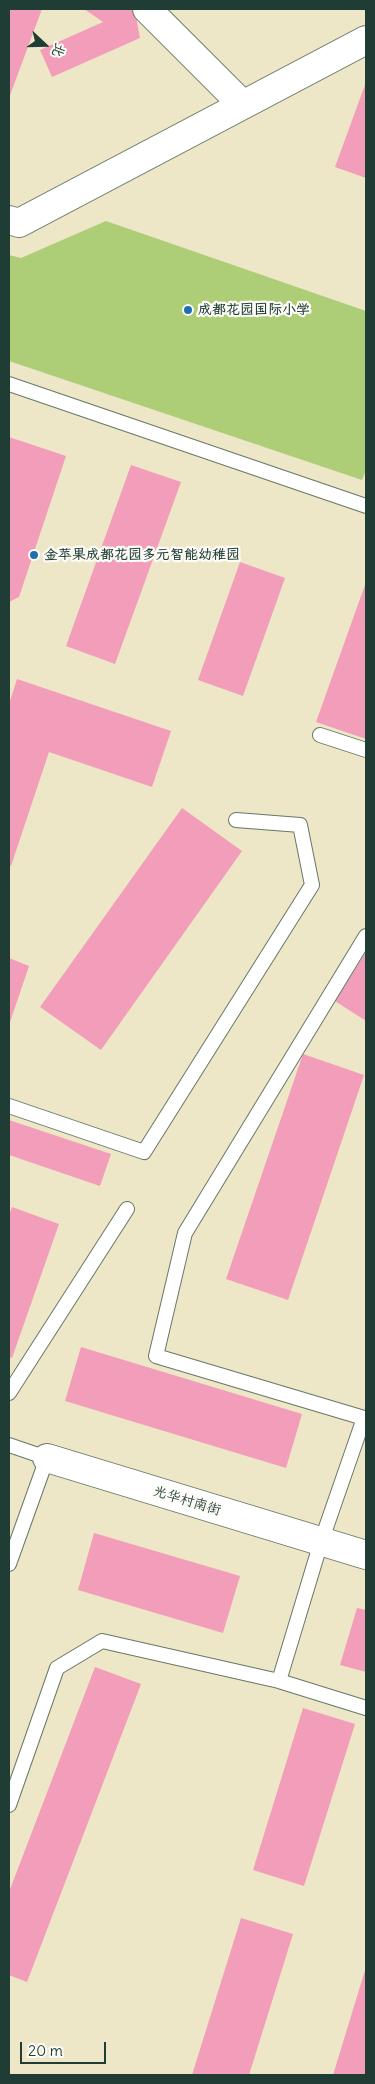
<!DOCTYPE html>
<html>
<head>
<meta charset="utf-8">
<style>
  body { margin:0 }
  #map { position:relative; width:375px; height:2084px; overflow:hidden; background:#ede6c7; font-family:Delius,"LXGW WenKai TC",sans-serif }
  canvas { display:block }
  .frame { position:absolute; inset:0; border:10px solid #1f3d34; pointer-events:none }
  .north { position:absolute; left:20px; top:20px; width:50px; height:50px; -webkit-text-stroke:4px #fdfcf7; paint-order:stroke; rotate:111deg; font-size:14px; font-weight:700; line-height:20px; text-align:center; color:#1f3d34 }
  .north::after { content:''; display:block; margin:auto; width:18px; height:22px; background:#1f3d34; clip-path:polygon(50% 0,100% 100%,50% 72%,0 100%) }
  .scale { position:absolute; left:20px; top:2042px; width:86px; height:22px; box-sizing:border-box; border:2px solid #1f3d34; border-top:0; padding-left:6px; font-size:15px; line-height:18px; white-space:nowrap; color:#1f3d34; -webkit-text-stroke:4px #fdfcf7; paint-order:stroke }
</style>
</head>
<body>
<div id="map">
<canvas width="375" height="2084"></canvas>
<div class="frame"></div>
<div class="north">北</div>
<div class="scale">20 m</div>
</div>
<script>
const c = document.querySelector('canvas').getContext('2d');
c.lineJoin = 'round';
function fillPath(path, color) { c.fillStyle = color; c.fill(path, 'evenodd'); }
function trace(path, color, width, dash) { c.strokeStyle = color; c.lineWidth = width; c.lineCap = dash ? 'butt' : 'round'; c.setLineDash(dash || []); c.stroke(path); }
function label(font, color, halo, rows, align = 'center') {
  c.font = font + ' Delius,"LXGW WenKai TC",sans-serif'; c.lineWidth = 4.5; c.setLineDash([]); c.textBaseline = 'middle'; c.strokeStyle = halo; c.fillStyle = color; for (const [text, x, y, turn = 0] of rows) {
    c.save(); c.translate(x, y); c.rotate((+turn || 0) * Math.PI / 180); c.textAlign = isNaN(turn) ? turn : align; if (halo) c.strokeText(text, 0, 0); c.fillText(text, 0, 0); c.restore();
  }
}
const green = new Path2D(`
  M106,221l260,90v159l-4,10 -353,-119v-106l12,3z`);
const building = new Path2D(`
  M9,9h33l-33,89z
  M84,9h48l3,2 5,27 -88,39 -12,-27 63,-28z
  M366,82v96l-31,-11z
  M9,437l57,19 -47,141 -10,5z
  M131,465l50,17 -66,182 -49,-18z
  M240,562l45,16 -42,118 -45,-16z
  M366,582v157l-50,-17z
  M17,679l154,52 -19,56 -103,-35 -38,114h-2v-162z
  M182,808l60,43 -141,199 -61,-43z
  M366,952v69l-31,-20z
  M9,958l20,8 -20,59z
  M303,1054l61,21 -76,225 -62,-21z
  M9,1120l102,34 -11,32 -91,-31z
  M12,1207l47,17 -47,134 -3,-1v-142z
  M81,1347l221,67 -16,54 -221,-67z
  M94,1533l146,43 -17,57 -145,-43z
  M357,1608l9,2v62l-26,-7z
  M95,1667l46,17 -114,298 -18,-7v-83z
  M303,1708l52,16 -51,162 -51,-16z
  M241,1918l52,16 -44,141h-57z
  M366,1967v108h-33z`);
const lane = new Path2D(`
  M9,384l357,122
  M320,735l46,15
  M9,1106l135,46 168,-267 -12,-60 -64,-5
  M9,1393l118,-184
  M364,1418l-208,-62 29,-123 181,-297
  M9,1445l38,13 -38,106
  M279,1681l87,27
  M9,1805l48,-137 45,-27 177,40 42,-139 43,-124h2`);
const street = new Path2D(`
  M147,9l96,96
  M9,220l10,3 347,-183
  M47,1458l319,97`);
const markers = [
  [188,310,5,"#1f6fb2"],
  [34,555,5,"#1f6fb2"]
];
const poiNames = [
  ["成都花园国际小学",198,310],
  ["金苹果成都花园多元智能幼稚园",44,555]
];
const streetNames = [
  ["光华村南街",187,1501,17]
];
fillPath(green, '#adce76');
fillPath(building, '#f29eba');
trace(lane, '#677867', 16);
trace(street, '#677867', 30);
trace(lane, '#fff', 14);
trace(street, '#fff', 28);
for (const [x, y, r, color] of markers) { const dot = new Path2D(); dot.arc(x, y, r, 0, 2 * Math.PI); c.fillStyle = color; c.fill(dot); trace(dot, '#fdfcf7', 2); }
label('bold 14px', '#1f3d34', '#fdfcf7', poiNames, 'left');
label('14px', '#1f3d34', '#fdfcf7', streetNames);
</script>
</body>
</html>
